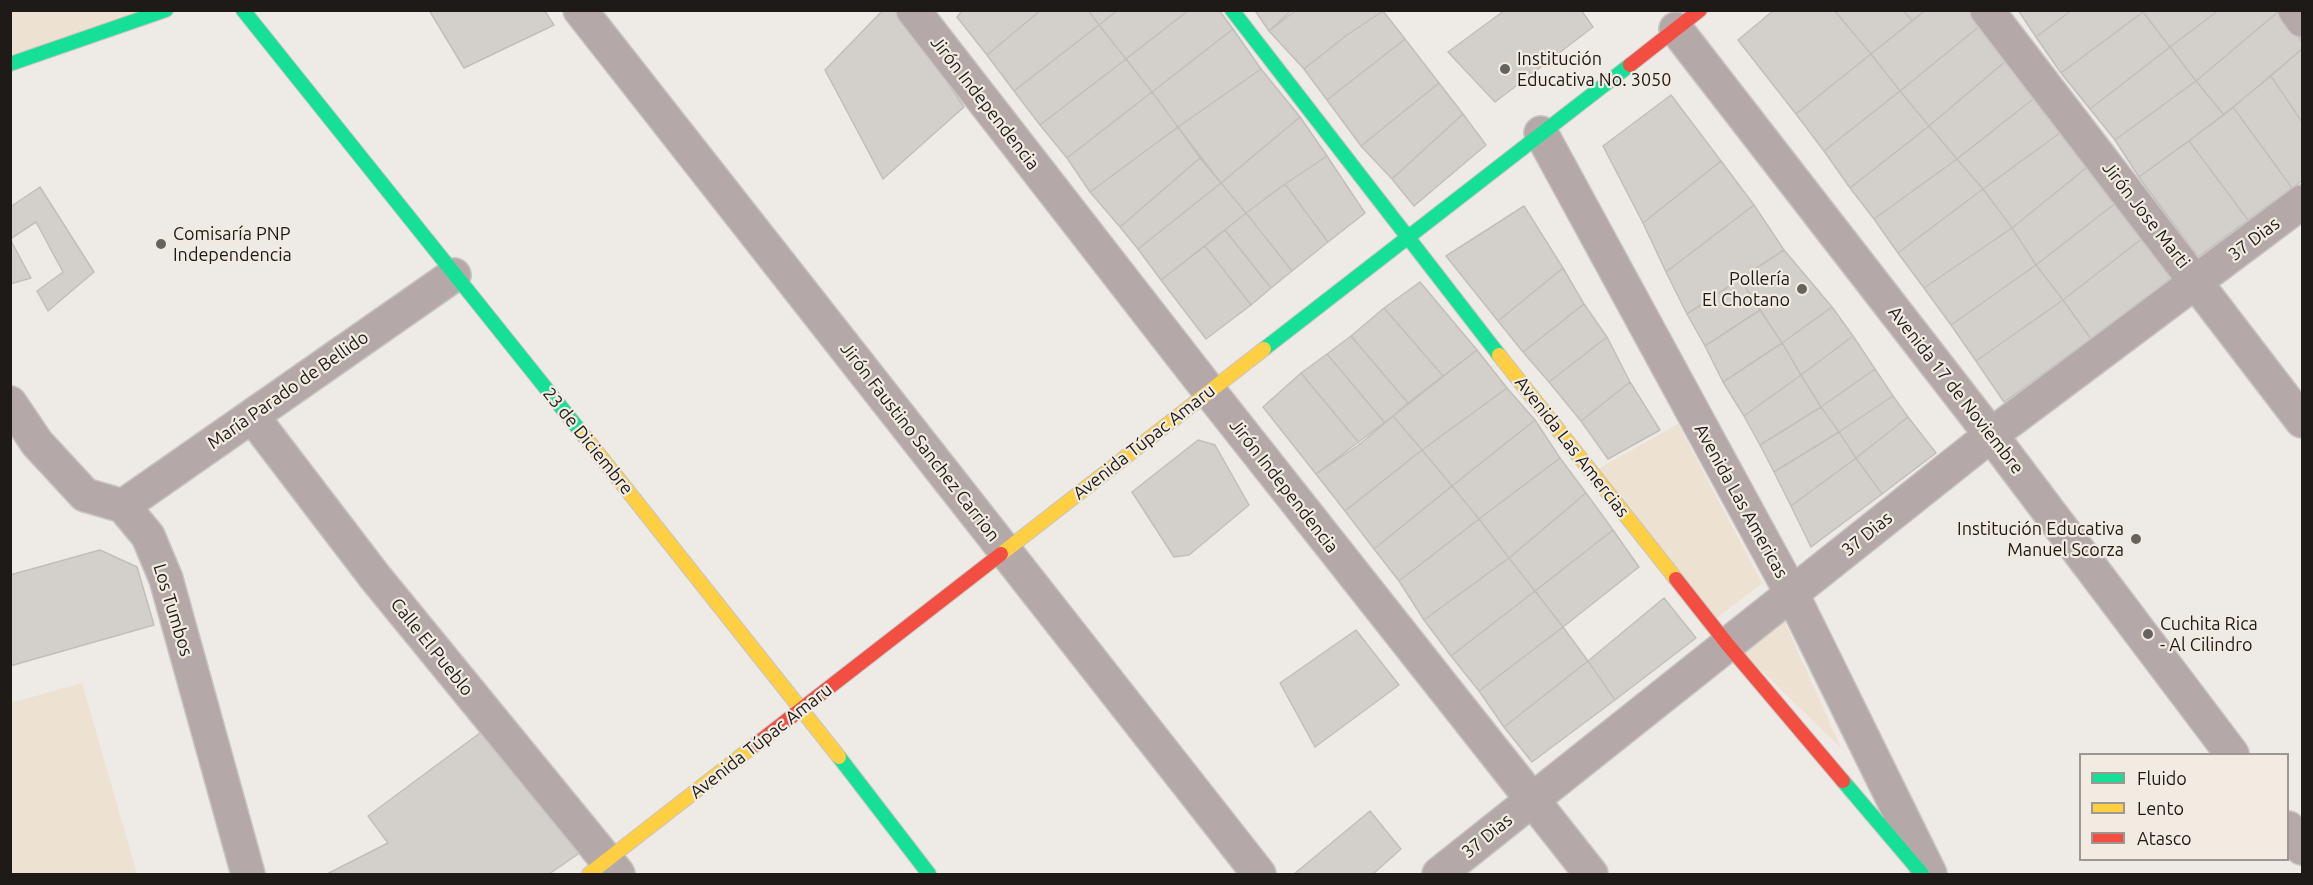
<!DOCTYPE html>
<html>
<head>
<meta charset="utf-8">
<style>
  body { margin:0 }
  #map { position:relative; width:2313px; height:885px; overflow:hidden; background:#eeeae6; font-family:Ubuntu,sans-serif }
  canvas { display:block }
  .frame { position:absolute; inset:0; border:12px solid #1d1a17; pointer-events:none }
  .legend { position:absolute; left:2079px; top:753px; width:210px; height:108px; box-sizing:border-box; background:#f2ebe2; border:2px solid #9d9791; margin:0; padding:8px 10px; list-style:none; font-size:18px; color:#1d1a17 }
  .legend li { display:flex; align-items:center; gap:12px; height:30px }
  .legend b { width:30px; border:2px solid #9d9791 }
</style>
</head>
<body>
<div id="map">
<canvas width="2313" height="885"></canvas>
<div class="frame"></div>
<ul class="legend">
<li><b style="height:8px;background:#16e098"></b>Fluido</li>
<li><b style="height:8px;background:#ffcf43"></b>Lento</li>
<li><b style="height:8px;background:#f24e42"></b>Atasco</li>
</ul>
</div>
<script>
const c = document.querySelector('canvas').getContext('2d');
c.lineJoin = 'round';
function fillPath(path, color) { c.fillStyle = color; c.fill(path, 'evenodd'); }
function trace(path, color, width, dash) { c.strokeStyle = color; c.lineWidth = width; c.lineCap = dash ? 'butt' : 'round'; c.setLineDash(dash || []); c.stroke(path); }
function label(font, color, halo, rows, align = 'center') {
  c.font = font + ' Ubuntu,sans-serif'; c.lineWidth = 4.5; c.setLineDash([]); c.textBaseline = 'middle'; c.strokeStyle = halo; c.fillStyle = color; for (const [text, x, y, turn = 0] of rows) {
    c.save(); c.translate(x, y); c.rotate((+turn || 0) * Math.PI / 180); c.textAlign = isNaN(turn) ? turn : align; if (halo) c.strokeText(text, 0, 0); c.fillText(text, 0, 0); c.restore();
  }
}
const green = new Path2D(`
  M11,10l138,1 -138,48z
  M1678,424l84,159 -45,35 -119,-149z
  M1783,618l58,130 -102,-99z
  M82,683l55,191h-126v-171z`);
const building = new Path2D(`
  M429,10h115l10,15 -90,43z
  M883,10h15l66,97 -81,72 -58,-109z
  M963,10h78l-54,45 -30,-38z
  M1041,10h47l11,15 -85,66 -27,-36z
  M1088,10h30l-19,15z
  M1118,10h71l-63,49 -27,-34z
  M1189,10h30l14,19 -81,63 -26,-33z
  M1257,10h35l-23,21 -13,-19z
  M1296,10h87v1l-36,24 -43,34 -35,-38z
  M1505,10h76l12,17 -98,75 -47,-50z
  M1774,10h60l37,44 -75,60 -58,-74z
  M1834,10h69l9,11 -41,33z
  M1903,10h22l-13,11z
  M1926,10h43l12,15 -81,66 -29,-37z
  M2018,10h54l-36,27z
  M2072,10h70l1,2 -82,61 -25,-36z
  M2145,10h74l-49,37 -27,-35z
  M2219,10l60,1 -83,70 -26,-34z
  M1383,11l22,28 -78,61 -23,-31 43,-34z
  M2279,11l23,31v7l-78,66 -28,-34z
  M2143,12l27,35 -80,62 -29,-36z
  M1099,25l27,34 -86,66 -26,-34z
  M1981,25l26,35 -78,66 -29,-35z
  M1233,29l28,40 -83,58 -26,-35z
  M1405,39l34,44 -78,63 -34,-46z
  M2170,47l26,34 -81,59 -25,-31z
  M2302,49v73l-31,-46z
  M1871,54l29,37 -76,60 -28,-37z
  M1126,59l26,33 -85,66 -27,-33z
  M2007,60l30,36 -80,63 -28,-33z
  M1261,69l39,48 -79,66 -43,-56z
  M2271,76l31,46v59l-10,7 -59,-81z
  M2196,81l28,34 -85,62 -24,-37z
  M1439,83l24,31 -71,65 -31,-33z
  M1900,91l29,35 -79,62 -26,-37z
  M1152,92l26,35 -88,65 -23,-34z
  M1671,95l50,66 -78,62 -40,-77z
  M2037,96l27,34 -81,59 -26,-30z
  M2233,107l59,81 -44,32 -59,-79z
  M1463,114l23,31 -72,61 -22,-27z
  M1300,117l27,39 -42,28 -39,29 -25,-30z
  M1929,126l28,33 -83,60 -24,-31z
  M1178,127l22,31 -80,69 -30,-35z
  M2064,130l27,34 -79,64 -29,-39z
  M2189,141l59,79 -50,37 -59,-80z
  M1327,156l38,57 -37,29 -43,-58z
  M1200,158l21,25 -83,66 -18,-22z
  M1957,159l26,30 -85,64 -24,-34z
  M1721,161l33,44 -88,67 -23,-49z
  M2091,164l26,38 -81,63 -24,-37z
  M1221,183l25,30 -85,67 -23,-31z
  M1285,184l43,58 -36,29 -46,-58z
  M40,187l54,85 -46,39 -11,-20 26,-19 -27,-50 -26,17v-32z
  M1983,189l29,39 -88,60 -26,-35z
  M2117,202l27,35 -81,63 -27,-35z
  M1754,205l30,45 -97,64 -21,-42z
  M1524,206l39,62 -65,53 -52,-65z
  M1246,213l46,58 -21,17 -46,-58z
  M2012,228l24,37 -85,60 -27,-37z
  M1225,230l46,58 -20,17 -46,-59z
  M2144,237l31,40 -84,62 -28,-39z
  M10,239l21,39 -21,6z
  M1205,246l46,59 -45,34 -45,-59z
  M1784,250l48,57 -50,36 -42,-64z
  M2036,265l27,35 -87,61 -25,-36z
  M1563,268l21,36 -61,48 -25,-31z
  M1740,279l20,31 -55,36 -18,-32z
  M1420,282l57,68 -34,26 -59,-68z
  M2063,300l28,39 -87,63 -28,-41z
  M1584,304l23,33 -58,45 -26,-30z
  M1832,307l21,29 -52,39 -19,-32z
  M1384,308l59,68 -35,27 -57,-67z
  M1760,310l22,33 -59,39 -18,-36z
  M1351,336l57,67 -23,20 -58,-69z
  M1853,336l22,33 -54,38 -20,-32z
  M1607,337l23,45 -49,39 -32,-39z
  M1782,343l19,32 -57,41 -21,-34z
  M1477,350l30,38 -85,62 -29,-34z
  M1327,354l58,69 -25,21 -59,-71z
  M1875,369l18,27 -54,36 -18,-25z
  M1301,373l59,71 -44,30 -53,-67z
  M1801,375l20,32 -61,38 -16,-29z
  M1630,382l30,48 -52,29 -27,-38z
  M1507,388l28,32 -83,66 -30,-36z
  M1893,396l15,21 -52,41 -17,-26z
  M1821,407l18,25 -65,40 -14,-27z
  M1393,416l29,34 -77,61 -29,-37z
  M1908,417l28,36 -54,41 -26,-36z
  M1535,420l25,38 -81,61 -27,-33z
  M1839,432l17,26 -65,48 -17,-34z
  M1198,440l17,5 34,60 -60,50 -15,2 -42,-65z
  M1422,450l30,36 -78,63 -29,-38z
  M1560,458l26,35 -77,65 -30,-39z
  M1856,458l26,36 -71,53 -20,-41z
  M1452,486l27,33 -80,62 -25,-32z
  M1586,493l27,37 -78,61 -26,-33z
  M1479,519l30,39 -85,62 -25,-39z
  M1613,530l26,37 -76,60 -28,-36z
  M100,550l37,17 17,58 -144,41v-91z
  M1509,558l26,33 -84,65 -27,-36z
  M1535,591l28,36 -84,64 -28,-35z
  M1664,598l32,40 -81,62 -27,-39z
  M1563,627l25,34 -84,66 -25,-36z
  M1356,630l43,55 -84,62 -35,-64z
  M1588,661l27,39 -83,62 -28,-35z
  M488,727l99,121 -38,26h-222l61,-31 -20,-27z
  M1370,811l31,38 -28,25h-79z`);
const street = new Path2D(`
  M580,10l679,864
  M913,10l297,382 381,482
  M1987,10l315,411
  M2295,10l7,10
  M1676,29l315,406 241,319
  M1541,133l251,461 138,280
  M10,403l27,40 48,52 38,11 25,30 18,43 82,295
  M252,416l123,161 243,297
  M123,506l331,-231
  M2288,828l14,20
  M1439,874l552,-439 311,-233`);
const fast = new Path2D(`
  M243,10l342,427
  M1232,10l267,345
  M10,64l156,-54
  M1264,349l366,-284
  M839,757l90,117
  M1843,781l79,93`);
const slow = new Path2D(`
  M1499,355l177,224
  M585,437l254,320
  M1001,554l263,-205
  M589,874l166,-129`);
const jam = new Path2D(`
  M1630,65l70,-55
  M1676,579l52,66 115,136
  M755,745l246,-191`);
const markers = [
  [1505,69,6,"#66635f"],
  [161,244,6,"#66635f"],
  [1802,289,6,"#66635f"],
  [2136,539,6,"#66635f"],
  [2148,634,6,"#66635f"]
];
const poiNames = [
  ["Institución",1517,59],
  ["Educativa No. 3050",1517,80],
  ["Comisaría PNP",173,234],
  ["Independencia",173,255],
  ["Pollería",1790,279,"right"],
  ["El Chotano",1790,300,"right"],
  ["Institución Educativa",2124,529,"right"],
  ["Manuel Scorza",2124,550,"right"],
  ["Cuchita Rica",2160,624],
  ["- Al Cilindro",2160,645]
];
const streetNames = [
  ["Jirón Independencia",985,103,52],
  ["Jirón Jose Marti",2146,215,52],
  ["37 Dias",2254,239,-37],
  ["María Parado de Bellido",288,390,-35],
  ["Avenida 17 de Noviembre",1956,390,52],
  ["23 de Diciembre",588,441,51],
  ["Jirón Faustino Sanchez Carrion",920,442,52],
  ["Avenida Túpac Amaru",1144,442,-38],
  ["Avenida Las Amercias",1572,447,52],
  ["Jirón Independencia",1284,486,52],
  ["Avenida Las Americas",1741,501,61],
  ["37 Dias",1867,534,-39],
  ["Los Tumbos",173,610,73],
  ["Calle El Pueblo",432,647,51],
  ["Avenida Túpac Amaru",761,741,-38],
  ["37 Dias",1487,836,-39]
];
fillPath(green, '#ede1d1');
fillPath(building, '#d3d0cc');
trace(building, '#c1bebb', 1.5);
trace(street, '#c8c5c2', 36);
trace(fast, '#c8c5c2', 16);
trace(slow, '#c8c5c2', 16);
trace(jam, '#c8c5c2', 16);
trace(street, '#b4a9a8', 33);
trace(fast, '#16e098', 14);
trace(slow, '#ffcf43', 14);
trace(jam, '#f24e42', 14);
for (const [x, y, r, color] of markers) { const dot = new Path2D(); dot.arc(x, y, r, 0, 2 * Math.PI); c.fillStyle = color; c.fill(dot); trace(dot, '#f2ebe2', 2); }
label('18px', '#1d1a17', '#f2ebe2', poiNames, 'left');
label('18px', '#1d1a17', '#f2ebe2', streetNames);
</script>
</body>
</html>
